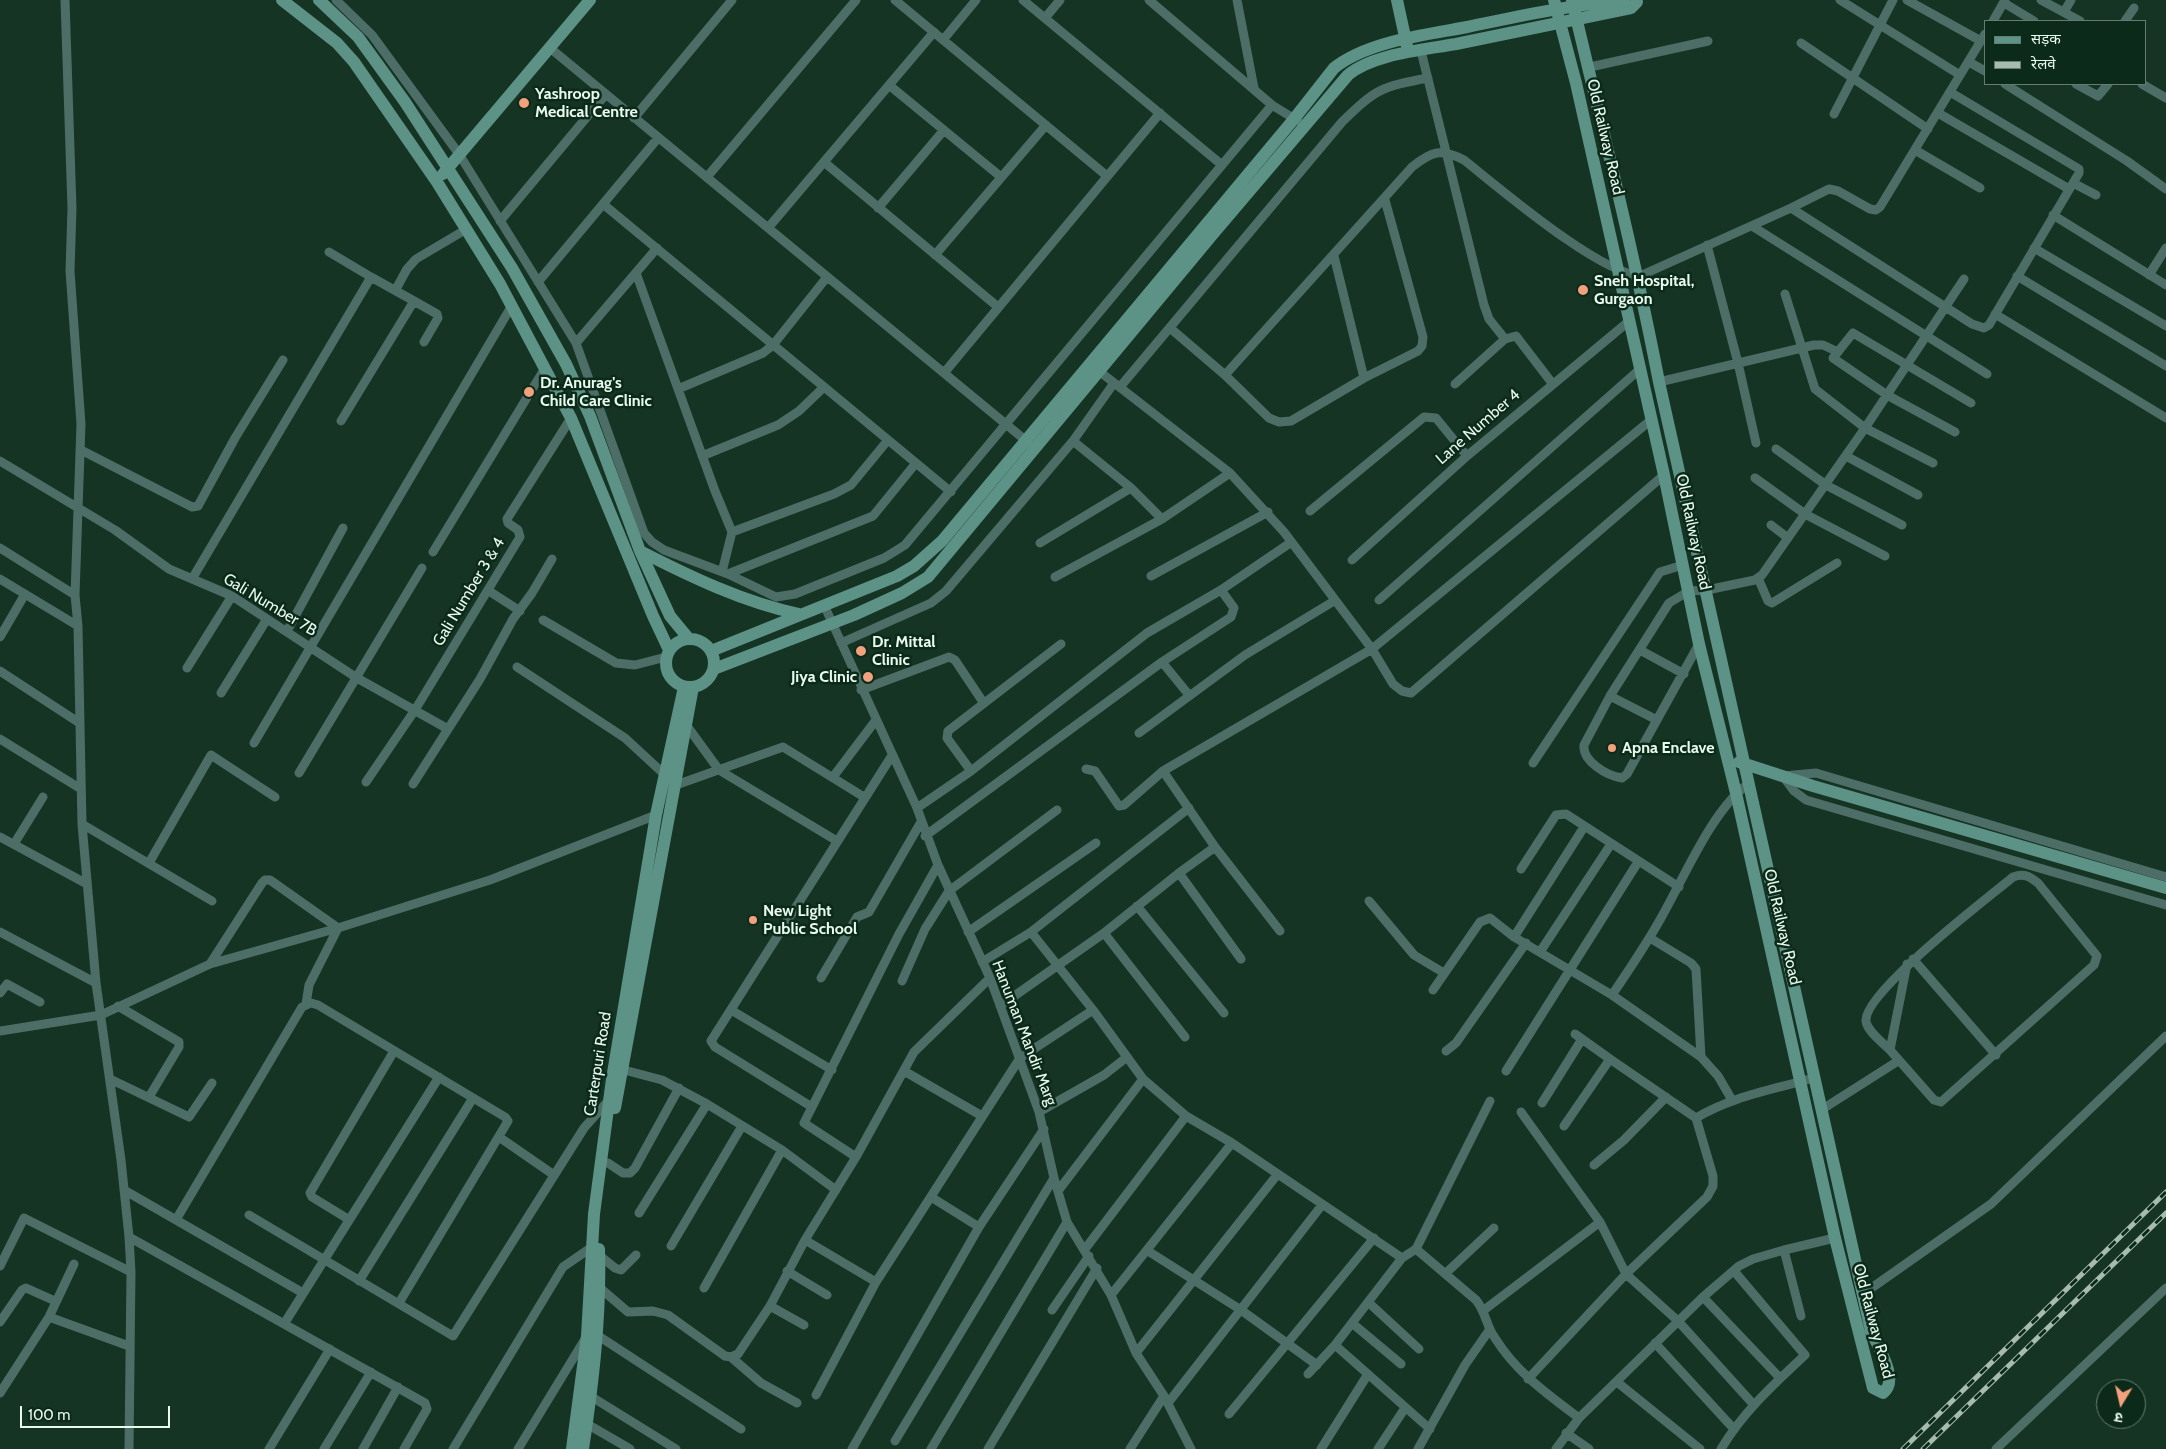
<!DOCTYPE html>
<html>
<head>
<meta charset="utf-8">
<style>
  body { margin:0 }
  #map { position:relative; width:2166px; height:1449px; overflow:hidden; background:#163423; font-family:Cabin,"Noto Sans Devanagari",sans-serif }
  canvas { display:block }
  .legend { position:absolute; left:1984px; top:20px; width:162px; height:65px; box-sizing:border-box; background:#0c2a1a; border:1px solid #647d6f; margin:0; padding:6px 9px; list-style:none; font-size:15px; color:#e8f9ee }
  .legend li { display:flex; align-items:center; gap:10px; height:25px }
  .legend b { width:25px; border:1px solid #647d6f }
  .north { position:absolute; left:2096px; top:1379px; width:50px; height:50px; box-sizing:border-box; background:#0c2a1a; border:1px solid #647d6f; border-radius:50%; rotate:189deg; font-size:14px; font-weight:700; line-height:20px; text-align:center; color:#e8f9ee }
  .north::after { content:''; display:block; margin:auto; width:18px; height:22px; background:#f1a17d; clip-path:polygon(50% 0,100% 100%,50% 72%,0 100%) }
  .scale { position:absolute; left:20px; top:1406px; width:150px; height:22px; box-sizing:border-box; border:2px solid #e8f9ee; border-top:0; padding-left:6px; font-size:15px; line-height:18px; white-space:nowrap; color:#e8f9ee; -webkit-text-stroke:4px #0c2a1a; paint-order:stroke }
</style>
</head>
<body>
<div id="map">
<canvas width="2166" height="1449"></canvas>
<ul class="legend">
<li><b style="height:6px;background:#5d9287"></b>सड़क</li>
<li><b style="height:6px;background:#a7bcaf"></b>रेलवे</li>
</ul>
<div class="north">उ</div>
<div class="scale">100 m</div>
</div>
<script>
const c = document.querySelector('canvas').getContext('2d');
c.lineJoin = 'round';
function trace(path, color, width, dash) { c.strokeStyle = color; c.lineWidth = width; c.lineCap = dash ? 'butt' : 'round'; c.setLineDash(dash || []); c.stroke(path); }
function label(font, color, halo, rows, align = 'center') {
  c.font = font + ' Cabin,sans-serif'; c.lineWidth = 5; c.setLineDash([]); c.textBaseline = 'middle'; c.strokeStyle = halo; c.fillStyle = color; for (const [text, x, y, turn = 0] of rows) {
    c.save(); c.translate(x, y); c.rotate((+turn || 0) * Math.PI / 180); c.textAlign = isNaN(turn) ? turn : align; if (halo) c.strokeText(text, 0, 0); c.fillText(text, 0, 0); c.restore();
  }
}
const street = new Path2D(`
  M65,0l7,208 -2,63 11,153 -6,171 3,31 4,198 14,159 25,177 8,77 2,35 -2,177
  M336,0l36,35 87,119 117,189 68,190 8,9 12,8 64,24 48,23 19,-3 89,-36 21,-13 367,-440
  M895,0l212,176
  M1023,0l199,165
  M1149,0l123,105 26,16
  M1237,0l17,88
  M1840,0l120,75
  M1907,0l74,41
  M2041,0l39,21
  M2004,3l30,18
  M2064,12l7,-12
  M1045,18l15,-18
  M1993,21l12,-21
  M2125,21l9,-13
  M943,40l33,-40
  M1801,43l127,86
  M550,48l480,396
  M1421,51l63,254 5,14 16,20
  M1969,62l16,9
  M1590,67l118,-26
  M2005,84l122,77 39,28
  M2076,84l22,12 10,-12
  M2142,84l24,14
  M889,85l112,92
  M1938,113l131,76
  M1834,114l59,-114
  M634,118l98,-118
  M1915,150l65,38
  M824,162l174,145
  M707,177l149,-177
  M2073,183l23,12
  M603,204l348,288
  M878,208l66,-78
  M1791,208l181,116 12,4 5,-3 90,-152v-4l-129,-77
  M2053,215l113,70
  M500,221l106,-127
  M1752,226l235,148
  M768,228l166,-196
  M1707,245l31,118 18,80
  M2034,248l132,78
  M935,255l111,-130
  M1334,256l30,122
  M636,273l79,218 17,41 -10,40
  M2149,275l17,-27
  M2017,276l149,90
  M538,282l120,-144
  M396,289l11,-20 9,-10 49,-29
  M1785,294l30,95 50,39 68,35
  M414,301l23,13 1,4 -14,24
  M1995,314l171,104
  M1170,328l55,47 44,43 10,4 12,-1 73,-43 54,-27 4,-5 1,-9 -38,-137
  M576,343l81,-95
  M1095,368l135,105 54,59 88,117 21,35 9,7 9,2 253,-218
  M944,373l216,-260
  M1225,375l187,-208c20,-16 29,-19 52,-7 33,26 140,118 178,115l149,-67 38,-19 9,2 32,18 6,1 4,-3 105,-173
  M1659,382l155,-37h9l15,7
  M1455,384l50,-45 11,-3 36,47
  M1120,387l222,-265c35,-34 39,-35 86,-44
  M678,389l85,-36 10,-8 54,-68
  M341,421l73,-120 -43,-24
  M1955,432l-68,-37 -54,-37 20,-25 118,70
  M1073,441l58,47 31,31
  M1776,449l50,36 76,40
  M81,450l111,57 6,-1 37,-68 48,-78
  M702,456l76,-31 21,-14 25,-24
  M1846,456l72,39
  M0,461l115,69 54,39 63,27 125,82 91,51
  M1755,478l50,36 80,42
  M1310,511l114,-94 12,1 31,38
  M1771,525l17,13
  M732,532l102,-38 17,-9 37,-45
  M1040,543l91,-55
  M0,548l75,47
  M433,552l112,-184
  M1352,560l115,-104 161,-134
  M728,574l145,-58 43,-53
  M1151,576l117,-64
  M1055,577l107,-58 68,-46
  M1758,578l10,23 4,2 65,-40
  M0,579l78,47
  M192,579l179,-302 -42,-25
  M489,591l31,20
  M1379,600l261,-231
  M824,605l93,203 21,57 52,113 49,134 15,66 13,44 44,73 25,58 28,43 27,53
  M543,620l73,43 19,2 31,-8
  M287,631l56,-103
  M0,637l25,-43
  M841,643l90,-40 15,-12 127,-150 41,-58
  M1699,644l-72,130 -5,4c-15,-2 -40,-17 -38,-33l26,-49 59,-93 20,-12 18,-1 48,-10 7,-5 103,-147 99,-149
  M1640,650l44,24
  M1162,662l27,33
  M517,667l108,71 39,36
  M187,668l45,-72
  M0,671l78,51
  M861,690l88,-33 6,3 28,42
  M221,693l46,-74
  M1610,696l47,24
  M687,726l32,44 118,71
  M1139,733l106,-78 89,-54
  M0,739l81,50
  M254,743l257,-436
  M1533,763l127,-191 23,-7
  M1086,769l9,2 24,35 5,-1 39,-34 209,-122 279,-229
  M971,771l-24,-33 1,-7 113,-87
  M1163,771l52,76 65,84
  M299,773l123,-205
  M833,777l43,-57
  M366,782l49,-72 105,-173 -2,-7 -10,-7 -1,-4 64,-101
  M413,784l67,-105 33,-60 19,-26 20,-34
  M676,785l107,-38 81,50
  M917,808l54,-37 176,-138 74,-43 69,-47
  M82,824l130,77
  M925,836l237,-174 69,-45 3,-9 -13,-18
  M0,837l87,47
  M14,844l29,-47
  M149,863l62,-108 64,42
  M1521,869l35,-54 10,-1 113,73
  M1179,873l62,86
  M2166,877l-350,-104 -33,3 11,15 12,9 360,105
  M1369,901l45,54 30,18
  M1137,906l87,107
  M0,932l96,51
  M968,932l128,-89
  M1031,932l62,78 50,69 43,37 46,27 170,115
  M1104,933l81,104
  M1514,937l70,-110
  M1650,938l41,25 5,6 5,88
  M1540,952l71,-108
  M1913,959l83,96
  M982,962l49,-30 158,-124
  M210,964l52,-81 3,-3h5l68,48 -29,57 -3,19
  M821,978l36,-61 12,-5 52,-90
  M902,981l23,-52 24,-38 108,-81
  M1433,990l47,-68 10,-4 24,19 98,58 89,62 17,19 14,24
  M0,993l7,-9 33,18
  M1612,995c17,-25 34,-50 49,-77 23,-40 51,-108 87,-134
  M118,1006l61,36v5l-30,50
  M1000,1006l104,-73 75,-60 36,-26
  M731,1010l101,60
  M0,1031l101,-16 109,-51 128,-36 152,-48 166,-65
  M1890,1050c-7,-7 -23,-19 -24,-29 -3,-28 122,-123 147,-144 11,-4 16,-1 25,6l59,73 -3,9 -153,137 -7,-2 -44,-50 17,-86
  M1446,1051l10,-8 70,-100
  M624,1070l38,10 45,24 75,46 54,40
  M904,1071l78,45
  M1506,1071l132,-209
  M110,1079l79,38 23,-34
  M1542,1103l40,-64
  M812,1107l-97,-60 -4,-6 180,-284
  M1821,1110l77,-49
  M1039,1112l65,-37 23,-18
  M1521,1112l79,110 26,52 52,47 76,84
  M1696,1118c36,-22 77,-28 117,-40
  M1564,1126l46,-67 -35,-25
  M499,1137l55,38
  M856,1157l-52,-34 95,-189 39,-69
  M608,1163l15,10h7l5,-5 44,-80
  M1594,1165l30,-25 42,-43
  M124,1190l179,103
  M1058,1191l85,-112
  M931,1197l48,30
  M639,1213l68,-109
  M249,1215l204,121 131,-208 25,-28
  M177,1218l125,-211 9,-4 7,2 187,112 3,4 -109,182
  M348,1219l-36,-22 -2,-4 84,-142
  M129,1237l296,166 2,6 -23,40
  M805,1240l71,42
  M671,1246l71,-120
  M1085,1249l101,-133
  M1416,1249l60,51c10,12 10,26 19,38 21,34 52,56 84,80
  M1784,1250l17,66
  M1148,1251l93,59 76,55
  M599,1255l16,13 6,2 15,-15
  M0,1266l24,-48 107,54
  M787,1271l40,24
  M1446,1273l48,-45
  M359,1281l114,-183
  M600,1288l28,24 25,-1 15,4 57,41 6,1 7,-3 32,-48 35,-66 51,-83 58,-105 76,-74
  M704,1288l78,-138
  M1863,1294l128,-90 175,-168
  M1111,1295l121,-152
  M1703,1297l77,81
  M1368,1302l51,47
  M770,1306l34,19
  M1052,1310l37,-54
  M1484,1310l116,-88
  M49,1317l80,29
  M0,1322l22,-32 4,-2 29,13
  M1352,1323l49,41
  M284,1324l155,-247
  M597,1335l144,94
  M1655,1343l78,85
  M1335,1345l95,84
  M1136,1353l141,-178
  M731,1357l30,26 36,20
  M1308,1374l27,-29 67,-87 14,-9 74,-148
  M1528,1379l98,-105 81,-77 6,-11v-10l-17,-58 -86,-59
  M1617,1382l83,67
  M0,1393l49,-76 25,-53
  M587,1394l89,55
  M816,1395l60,-113 144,-224 73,-48
  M1168,1403l154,-198
  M1229,1414l145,-176
  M587,1424l43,25
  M1566,1433l23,16
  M895,1441l159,-263
  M269,1449l61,-100
  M324,1449l47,-77
  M363,1449l35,-62
  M453,1449l110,-182 29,-20
  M518,1449l67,-110
  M852,1449l127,-222 65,-98
  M931,1449l136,-227
  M988,1449l109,-181
  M1130,1449l34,-53
  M1321,1449l47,-75
  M1378,1449l27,-41
  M1418,1449l47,-84 25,-36
  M1556,1449l23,-31 124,-121 36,-31 14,-7 31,-9 51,-12
  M1721,1449c22,-37 53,-65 84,-94l-71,-84
  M1996,1449l170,-161`);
const secondary = new Path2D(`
  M282,0l55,43 17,19 83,120 63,102 71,134 82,198 16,34
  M319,0l39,37 47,65 107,166 54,96 24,52 50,135 30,65 19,23
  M1397,0l10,46
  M1554,0l22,83 88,392 35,169 37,149 99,445 38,150 10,5c17,-13 -5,-46 -12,-62l-212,-949c-25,-129 -57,-255 -87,-382
  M443,174l147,-174
  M640,551c51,26 103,51 159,63
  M666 663a24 24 0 1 1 48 0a24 24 0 1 1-48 0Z
  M711,651l186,-75 17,-10 28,-25 352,-422 40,-51c34,-27 92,-33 133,-41 53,-11 104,-22 157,-27
  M714,669l140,-54 48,-22 26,-16 285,-343 135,-159c25,-21 75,-25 108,-31 59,-12 117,-24 175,-36l6,-6
  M1739,762l74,24 353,102
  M615,1108l78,-421
  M572,1449l15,-113 7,-122 18,-135 44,-264 28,-128
  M583,1449c10,-66 18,-133 16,-200`);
const rail = new Path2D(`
  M1903,1449l263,-257
  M1923,1449l243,-236`);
const markers = [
  [524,103,6,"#f1a17d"],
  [1583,290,6,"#f1a17d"],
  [529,392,6,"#f1a17d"],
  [861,651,6,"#f1a17d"],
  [868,677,6,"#f1a17d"],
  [1612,748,5,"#f1a17d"],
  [753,920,5,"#f1a17d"]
];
const poiNames = [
  ["Yashroop",535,94],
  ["Medical Centre",535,112],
  ["Sneh Hospital,",1594,281],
  ["Gurgaon",1594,299],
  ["Dr. Anurag's",540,383],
  ["Child Care Clinic",540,401],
  ["Dr. Mittal",872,642],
  ["Clinic",872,660],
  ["Jiya Clinic",857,677,"right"],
  ["Apna Enclave",1622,748],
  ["New Light",763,911],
  ["Public School",763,929]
];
const streetNames = [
  ["Old Railway Road",1605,137,77],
  ["Lane Number 4",1478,427,-41],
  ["Old Railway Road",1693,532,78],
  ["Gali Number 3 & 4",469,592,-59],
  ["Gali Number 7B",270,605,31],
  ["Old Railway Road",1782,927,77],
  ["Hanuman Mandir Marg",1024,1033,69],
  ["Carterpuri Road",598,1064,-81],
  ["Old Railway Road",1873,1321,75]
];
trace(street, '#4d6e67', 9);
trace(secondary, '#5d9287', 12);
trace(rail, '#a7bcaf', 5);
trace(rail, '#0c2a1a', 3, [9]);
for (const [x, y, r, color] of markers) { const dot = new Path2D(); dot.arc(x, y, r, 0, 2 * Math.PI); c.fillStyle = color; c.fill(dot); trace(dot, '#0c2a1a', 2); }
label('bold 16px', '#e8f9ee', '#0c2a1a', poiNames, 'left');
label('16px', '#e8f9ee', '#0c2a1a', streetNames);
</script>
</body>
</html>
